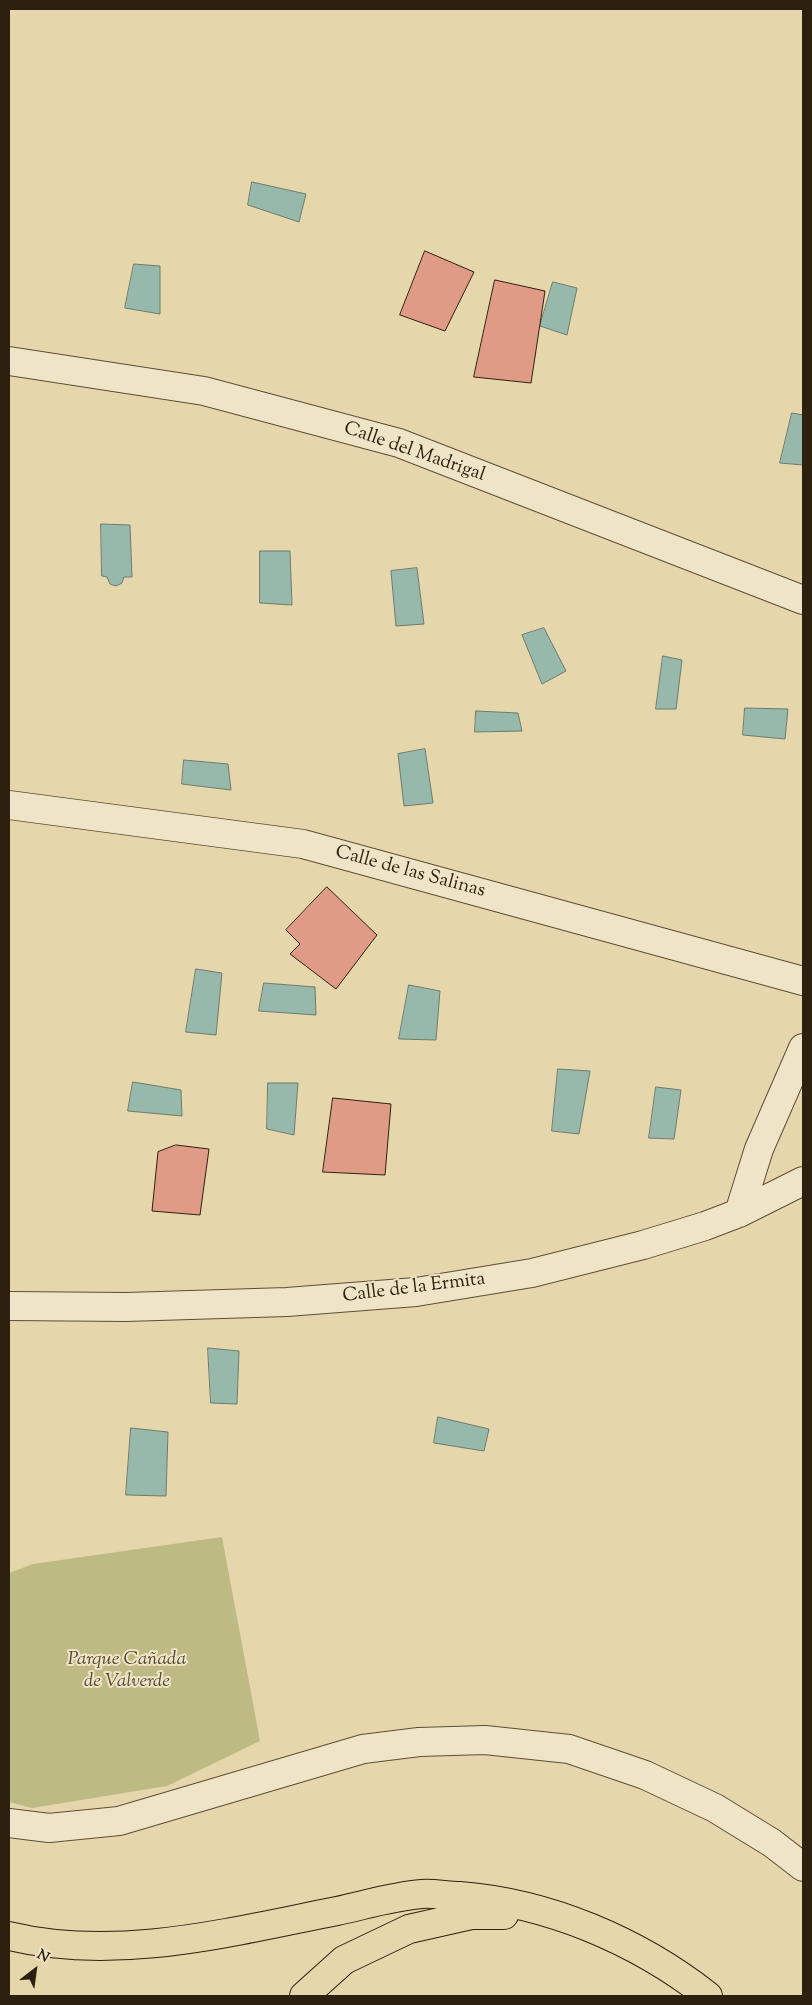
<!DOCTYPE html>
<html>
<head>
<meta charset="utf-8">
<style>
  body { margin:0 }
  #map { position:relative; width:812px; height:2005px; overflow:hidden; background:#e6d6ab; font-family:"Sorts Mill Goudy",serif }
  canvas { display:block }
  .frame { position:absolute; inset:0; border:10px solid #2e200f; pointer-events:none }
  .north { position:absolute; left:10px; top:1945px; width:50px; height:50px; -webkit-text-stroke:4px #efe4c8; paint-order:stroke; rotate:30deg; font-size:14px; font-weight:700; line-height:20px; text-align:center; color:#2e200f }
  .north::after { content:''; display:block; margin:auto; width:18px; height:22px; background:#2e200f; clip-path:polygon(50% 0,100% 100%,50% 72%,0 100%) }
</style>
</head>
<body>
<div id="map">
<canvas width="812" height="2005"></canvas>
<div class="frame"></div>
<div class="north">N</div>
</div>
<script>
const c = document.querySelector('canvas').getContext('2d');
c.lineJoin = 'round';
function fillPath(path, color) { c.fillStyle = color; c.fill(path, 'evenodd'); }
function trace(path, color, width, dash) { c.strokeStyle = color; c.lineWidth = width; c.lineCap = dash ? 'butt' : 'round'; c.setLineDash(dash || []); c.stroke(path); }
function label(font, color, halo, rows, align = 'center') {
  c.font = font + ' "Sorts Mill Goudy",serif'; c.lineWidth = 4; c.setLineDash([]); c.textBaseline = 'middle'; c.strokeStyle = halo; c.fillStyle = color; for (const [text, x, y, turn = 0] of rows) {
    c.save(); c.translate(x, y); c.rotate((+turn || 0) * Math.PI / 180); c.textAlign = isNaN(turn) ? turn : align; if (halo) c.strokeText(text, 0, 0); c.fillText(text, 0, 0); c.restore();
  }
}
const green = new Path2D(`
  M222,1537l38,204 -93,45 -135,22 -23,-6v-229l24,-9z`);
const water = new Path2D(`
  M252,182l54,12 -7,28 -51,-17z
  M134,264l26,2v48l-35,-6z
  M553,282l24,6 -10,47 -27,-9z
  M792,413l11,2v50l-23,-2z
  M101,524l29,1 2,52h-8l-2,6 -6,3 -6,-2 -3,-7 -5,-1z
  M260,551h30l2,54 -32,-2z
  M417,568l7,56 -28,2 -5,-55z
  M544,628l22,43 -24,13 -20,-49z
  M663,656l19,4 -6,49h-20z
  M745,708l43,1 -3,30 -42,-4z
  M476,711l42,2 4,18 -47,1z
  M425,749l8,54 -29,3 -6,-52z
  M184,760l44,4 3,26 -49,-6z
  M196,969l26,4 -6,62 -30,-3z
  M264,983l51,4 1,28 -57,-4z
  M409,985l31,6 -4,49 -37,-1z
  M558,1069l32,2 -11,63 -27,-3z
  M133,1082l48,8 1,26 -54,-5z
  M268,1083h30l-4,52 -27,-6z
  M656,1087l25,3 -7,49 -25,-1z
  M208,1348l31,3 -2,53 -26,-1z
  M438,1417l51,12 -5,22 -50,-8z
  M131,1428l37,4 -2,64 -40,-1z`);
const building = new Path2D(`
  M425,251l49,21 -29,59 -45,-16z
  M495,280l50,11 -14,92 -57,-6z
  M327,887l50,48 -41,54 -46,-35 10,-10 -14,-14z
  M333,1098l58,6 -6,71 -62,-3z
  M176,1145l33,4 -9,66 -48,-4 6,-59z`);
const street = new Path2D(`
  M9,361l195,30 195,52 404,157
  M9,805l294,39 500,137
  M739,1213l20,-64 44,-101
  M9,1306l117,1 161,-5 129,-10 116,-19 111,-28 62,-19 34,-13 64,-32
  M9,1823l40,5 70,-7 244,-72 56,-7 66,-2 84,9 76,26 70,33 57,35 31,24`);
const highway = new Path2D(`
  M9,1936c108,26 221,-4 328,-25 28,-6 57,-15 85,-17 12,-1 26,2 38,2 89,7 178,45 248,100
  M304,1996l40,-36 65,-31 62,-14h33`);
const streetNames = [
  ["Calle del Madrigal",414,453,19],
  ["Calle de las Salinas",410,873,15],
  ["Calle de la Ermita",414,1289,-7]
];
const parkNames = [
  ["Parque Cañada",127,1661],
  ["de Valverde",127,1683]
];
fillPath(green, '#bdbb83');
fillPath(water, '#96b9ac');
trace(water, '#6c7c6d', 1);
fillPath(building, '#df9b86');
trace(building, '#2e200f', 1);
trace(street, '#5c4e36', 30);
trace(highway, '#2e200f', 30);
trace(street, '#efe4c8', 28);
trace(highway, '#e6d6ab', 28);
label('19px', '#2e200f', '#efe4c8', streetNames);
label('italic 19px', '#52472c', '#efe4c8', parkNames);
</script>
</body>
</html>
